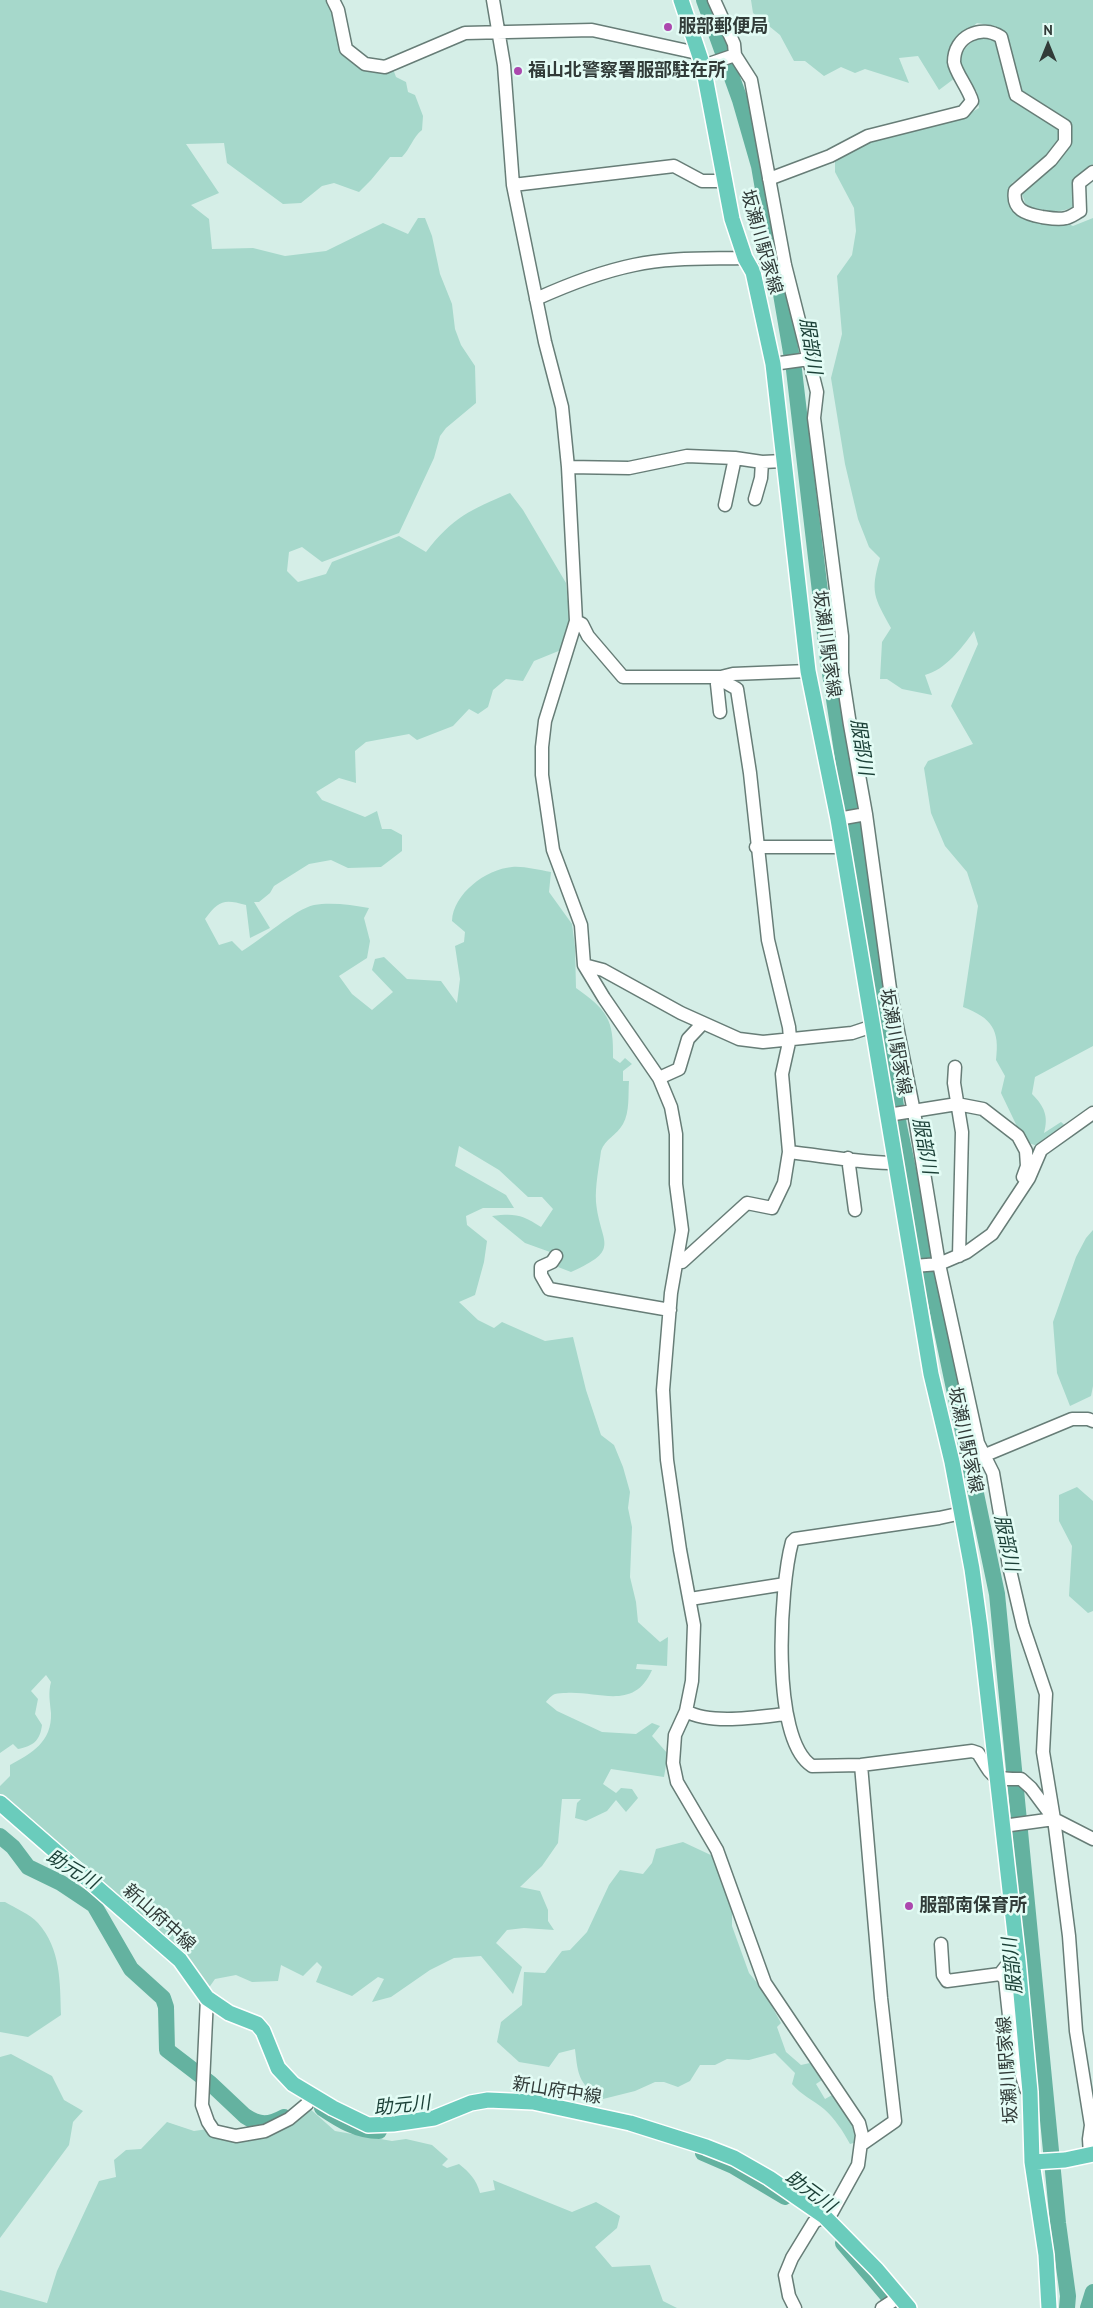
<!DOCTYPE html>
<html>
<head>
<meta charset="utf-8">
<style>
  body { margin:0 }
  #map { position:relative; width:1093px; height:2308px; overflow:hidden; background:#d5eee7; font-family:"PT Sans",sans-serif }
  canvas { display:block }
  .north { position:absolute; left:1023px; top:20px; width:50px; height:50px; -webkit-text-stroke:4px #e3fcf5; paint-order:stroke; rotate:0deg; font-size:14px; font-weight:700; line-height:20px; text-align:center; color:#313b38 }
  .north::after { content:''; display:block; margin:auto; width:18px; height:22px; background:#313b38; clip-path:polygon(50% 0,100% 100%,50% 72%,0 100%) }
</style>
</head>
<body>
<div id="map">
<canvas width="1093" height="2308"></canvas>
<div class="north">N</div>
</div>
<script>
const c = document.querySelector('canvas').getContext('2d');
c.lineJoin = 'round';
function fillPath(path, color) { c.fillStyle = color; c.fill(path, 'evenodd'); }
function trace(path, color, width, dash) { c.strokeStyle = color; c.lineWidth = width; c.lineCap = dash ? 'butt' : 'round'; c.setLineDash(dash || []); c.stroke(path); }
function label(font, color, halo, rows, align = 'center') {
  c.font = font + ' "PT Sans","Noto Sans JP",sans-serif'; c.lineWidth = 5; c.setLineDash([]); c.textBaseline = 'middle'; c.strokeStyle = halo; c.fillStyle = color; for (const [text, x, y, turn = 0] of rows) {
    c.save(); c.translate(x, y); c.rotate((+turn || 0) * Math.PI / 180); c.textAlign = isNaN(turn) ? turn : align; if (halo) c.strokeText(text, 0, 0); c.fillText(text, 0, 0); c.restore();
  }
}
const green = new Path2D(`
  M0,0h328l4,6 11,44 50,19 3,8 10,5 2,10 7,3 8,21 -1,14c-9,7 -12,19 -20,27h-12l-19,23 -12,12 -25,-9 -12,3 -21,17 -18,1 -56,-41 -3,-20 -38,1 33,49 -28,12 18,14 3,30 41,-1 32,8 41,-5 57,-28 25,11 10,-16h7l7,18 8,38 12,30 3,25 6,16 14,21 1,37 -30,25 -6,8 -6,22 -35,75 -77,29 -20,-15 -13,5 -2,19 11,11 28,-8 6,-12 67,-26 27,16c27,-35 44,-42 84,-59l13,17 43,73 4,36 -9,31 -27,11 -11,20 -17,-2 -13,11 -5,17 -10,7 -9,-5 -16,17 -36,14 -8,-6 -43,8 -11,9 1,32 -17,-5 -23,14 6,8 43,17 12,-6 5,18h9l11,6v16l-21,16 -33,1 -17,-8 -22,4 -35,22 -4,7 -11,9h-5l16,26 -20,10 -4,-33c-22,-6 -27,-5 -41,14l14,26 13,-4 10,10c19,-11 53,-42 72,-46 17,-3 38,0 55,3l-5,10 6,23 -3,17 -28,18 13,18 20,16 21,-18 -21,-22 3,-11 9,-2 23,22 34,2 16,22 3,-24 -5,-33 9,-4 1,-10 -13,-11c1,-27 34,-52 60,-54 12,-1 26,3 39,5l-2,20 23,32 3,23 1,41c31,22 38,31 37,70l7,5 5,-5 7,6 -9,7v10h6c-1,13 1,31 -6,43 -6,11 -18,15 -22,27 -2,16 -6,35 -5,51 4,42 27,47 -25,70l-13,-5 5,-9 -3,-6h-10l-25,-9 -33,-27c24,-3 30,-1 49,11l12,-18 -11,-12h-14l-29,-27 -40,-24 -4,20 51,29 8,13h-31l-17,8 1,9 20,16 -3,21 -9,33 -16,7 19,18 16,8 8,-6 43,19 28,-4 13,53 15,45 13,10 9,22 7,25 -2,16 4,19 -2,50 6,25 2,20 22,20 8,-5 -1,29 -30,-2 -1,5 16,1c-18,41 -52,21 -86,23 -3,0 -8,0 -11,1 -3,1 -7,5 -9,8l11,9 45,21 34,2 16,-11 8,3 -8,10 16,18 -4,23 -53,-8 -8,15 13,9 5,-5 11,1 6,9 -12,14 -10,-12 -9,11 -21,10 -11,-3 2,-15 4,-4h-19l-4,44 -16,23 -22,21 20,4 8,19v11l6,9 -30,-2 -17,2 -11,13 26,24 -9,27 -32,-38 -27,2 -24,12 -39,27 -19,5 12,-23 -6,-2 -26,19 -36,-14 6,-15 -5,-5 -14,14 -22,-11 -3,16 -26,1 -16,-7 -21,4 -7,10 -11,-10 -3,-13 -194,-169v-11l10,-10v-11c22,-12 42,-23 41,-52 -1,-11 -3,-20 0,-31l-5,-7 -15,16 7,8 -3,15 7,11c-2,16 -9,21 -24,24l-5,-5 -13,9z
  M751,0h342v164c-20,15 -20,18 -17,42 -17,8 -33,7 -50,0l-4,-12 49,-64 -52,-39 -14,-55 -10,-10 -18,-3 -23,20 -6,24 7,11 -16,12 -21,-34 -19,2 10,25 -44,-14 -10,4 -14,-6 -17,9 -19,-15h-11l-14,-26 -27,-22z
  M992,36l10,17 6,39 12,13 39,21 2,14 -21,24 -28,19 -3,15 64,28 20,-8v828l-58,31 -3,17c12,12 17,22 12,39l17,-11 6,5 -30,19 -13,-5 -23,-48 4,-17 -9,-16c4,-30 -4,-42 -33,-53l15,-101 -11,-34 -22,-26 -14,-33 -7,-45 4,-7 45,-17 -22,-38 27,-62 -4,-13c-12,17 -29,39 -49,44l7,20 -30,-6 -15,-10h-7l2,-37 9,-14c-17,-31 -21,-36 -11,-70l-11,-11 -11,-28 -13,-55 -14,-86 11,-44 -5,-58 15,-21 4,-24 -2,-23 -19,-36v-13l41,-21 89,-22 14,-8 -2,-16 -16,-22v-17l15,-16z
  M1093,1230v156l-2,10 -21,10 -13,-33 -4,-51 23,-65 10,-19z
  M1077,1487l16,14v110l-5,2 -19,-17 3,-50 -13,-25v-26z
  M683,1842l32,15 17,53v16l17,47 14,17 18,33 -4,4 9,25 15,13 9,-2 12,17 -6,4 9,15 9,-5 20,29 3,19 -7,2c-7,-13 -15,-25 -26,-35 -11,-9 -23,-14 -32,-25l3,-11 -20,-20 -26,7 -22,-1 -12,6h-15l-10,16 -12,6 -14,-5h-9l-20,9 -32,8c-24,-14 -25,-23 -28,-50l-16,4 -10,14 -30,-5 -22,-20 4,-20 21,-17 2,-33 21,1 17,-22 8,-1 17,-18 22,-47 11,-15 23,4 9,-11 4,-14z
  M0,1902h5c10,6 25,12 33,21 23,26 22,59 23,92l-33,22 -28,-5z
  M11,2054l41,22 12,24 19,11 -10,11 -4,23 -69,93v-181z
  M309,2108l26,23 57,10 14,-2 26,6 16,14 -6,6 5,3 12,-4c11,9 17,15 21,29l15,-3 -2,-10 79,32 24,-10 24,14 -3,12 -22,19 17,20 38,-2 13,36 14,7h-677v-18l47,13 10,-32 42,-90 17,-4 -2,-17 12,-10 15,-1 26,-27 27,9 14,-2 48,6z`);
const river = new Path2D(`
  M704,0l36,100 19,66 35,204 34,290 71,466 98,468 61,629 10,73 -1,12
  M0,1836l13,11 15,20 33,16 33,22 37,64 32,29 3,9 1,43 43,33 35,33c15,10 24,9 39,1
  M322,2108c18,12 35,23 57,23
  M703,2153l30,13 52,31
  M843,2243l55,65
  M1088,2308l5,-16`);
const minor = new Path2D(`
  M333,0l5,10 8,39 19,15 20,3 80,-34 127,-3 105,23
  M493,0l11,65 9,120 32,157 17,65 6,60 8,154 -31,100 -3,26v28l11,75 28,75 3,40 20,33 55,80 12,29 5,27v50l6,46 -11,63 -8,97 4,70 13,90 14,75 -2,56 -6,30 -11,24 -2,28 4,19 40,68 48,133 94,140 3,12 -4,30 -26,47 -18,10 -22,36 -7,17 4,21 6,12
  M714,0l20,44 1,11 16,25 34,185 32,127 -3,26 28,218v37l8,52 16,89 25,182 23,116 25,152 39,179 15,30 16,93 14,60 23,68 -3,58 11,67 15,117 7,95 15,94 -2,14 1,16
  M703,66l32,-11
  M769,179l61,-23 38,-20 95,-24 9,-11c-3,-12 -17,-29 -18,-39 0,-26 27,-38 47,-25l15,58 49,31v16l-14,18 -36,31c-3,19 11,23 27,26 7,1 16,3 24,1 5,-1 10,-5 14,-7l-1,-28 14,-11
  M513,185l161,-19 28,15h23
  M753,272l32,-7
  M536,299c31,-14 64,-27 98,-34 36,-8 74,-6 111,-7
  M773,364l36,-5
  M568,467l61,1 58,-12 48,2 27,4 22,-1
  M755,499l6,-21 1,-16
  M725,505l10,-47
  M576,621l6,3 6,12 35,41h98l12,-3 75,-3
  M720,712l-3,-28 4,-7
  M838,819l28,-5
  M756,847h87
  M584,965l19,5 78,43 58,26 24,3 89,-9 21,-7
  M955,1067l-1,16 8,49 -3,124
  M659,1078l20,-9 9,-30 15,-16
  M888,1115l69,-11 26,5 35,27 8,15 1,15 -4,11
  M789,1152c36,4 72,11 107,11
  M848,1158l7,52
  M556,1256l-4,6 -11,5v8l8,14 121,21
  M678,1261l4,1 65,-59 25,5 12,-25 5,-31 -7,-78 8,-36 -1,-11 -21,-87 -18,-167 -13,-84 -14,-8 -2,-4
  M914,1266l25,-2 28,-12 25,-18 37,-56 12,-28 52,-37
  M952,1462l31,-6 89,-37h16l5,2
  M962,1513l-23,5 -144,21 -3,3c-12,44 -22,197 20,224l49,-1 111,-14 6,2c16,26 13,26 43,26l10,9 23,31 39,20
  M690,1599l95,-15
  M686,1711c24,14 72,6 100,3
  M861,1765l20,233 14,123 -33,23
  M1003,1826l51,-7
  M941,1944l2,31 4,6 53,-7 5,5 7,64 14,46
  M1000,1974l10,-13h8
  M207,1998l-5,107 6,17 6,9 22,5 29,-5 24,-12 18,-15 4,-9
  M882,2308l17,-11`);
const major = new Path2D(`
  M681,0l22,66 29,153 13,39 8,14 20,92 35,307 30,148 93,555 21,88 20,107 8,58 38,334 12,131 2,70 14,93 3,53
  M0,1803l180,157 27,38 22,15 28,11 6,7 15,37 15,16 40,24 35,17 25,-1 41,-6 37,-15 17,-3 45,2 97,21 76,24 28,11 35,20 55,38 53,54 32,38
  M1032,2162l33,-2 28,-6`);
const markers = [
  [668,27,5,"#ac48ae"],
  [518,71,5,"#ac48ae"],
  [909,1906,5,"#ac48ae"]
];
const poiNames = [
  ["服部郵便局",678,27],
  ["福山北警察署服部駐在所",528,71],
  ["服部南保育所",919,1906]
];
const streetNames = [
  ["坂瀬川駅家線",761,242,74],
  ["坂瀬川駅家線",826,644,82],
  ["坂瀬川駅家線",895,1042,80],
  ["坂瀬川駅家線",965,1440,78],
  ["新山府中線",159,1918,42],
  ["坂瀬川駅家線",1008,2070,-94],
  ["新山府中線",557,2091,9]
];
const waterNames = [
  ["服部川",810,346,81],
  ["服部川",861,747,81],
  ["服部川",924,1146,79],
  ["服部川",1006,1543,78],
  ["助元川",72,1870,31],
  ["服部川",1013,1966,-96],
  ["助元川",402,2106,-6],
  ["助元川",810,2192,36]
];
fillPath(green, '#a6d8cb');
trace(river, '#64b2a0', 16);
trace(minor, '#677d77', 15);
trace(major, '#fff', 18);
trace(minor, '#fff', 12);
trace(major, '#6accbc', 15);
for (const [x, y, r, color] of markers) { const dot = new Path2D(); dot.arc(x, y, r, 0, 2 * Math.PI); c.fillStyle = color; c.fill(dot); trace(dot, '#e3fcf5', 2); }
label('bold 18px', '#313b38', '#e3fcf5', poiNames, 'left');
label('18px', '#313b38', '#e3fcf5', streetNames);
label('italic 19px', '#1a3f36', '#e3fcf5', waterNames);
</script>
</body>
</html>
